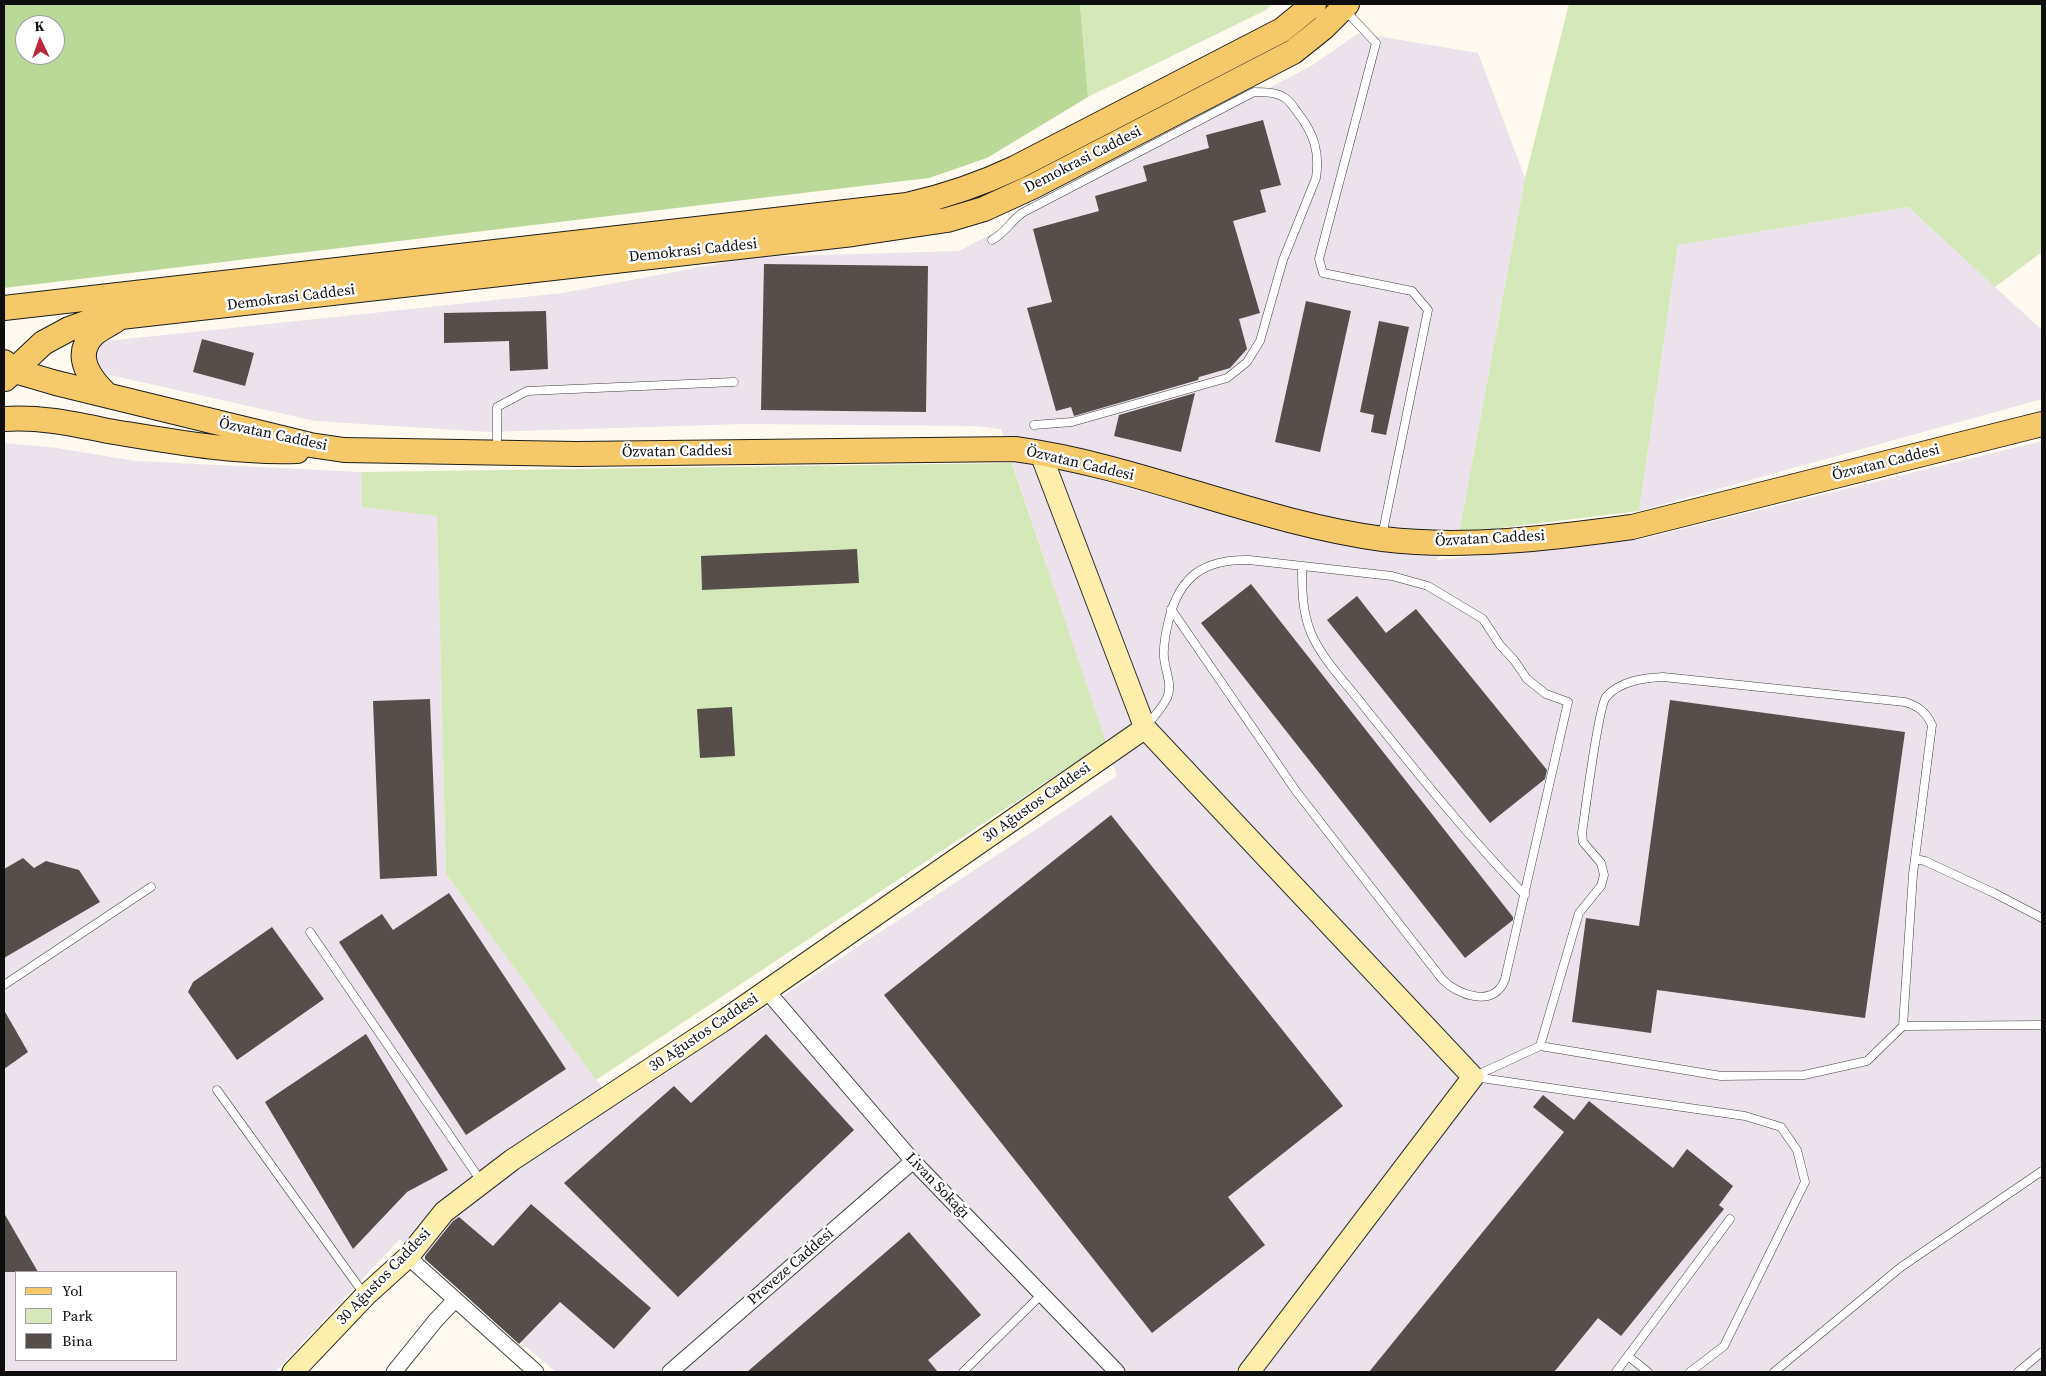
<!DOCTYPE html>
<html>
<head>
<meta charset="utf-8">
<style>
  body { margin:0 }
  #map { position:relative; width:2046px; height:1376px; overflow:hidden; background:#fffaef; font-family:"Source Serif 4",serif }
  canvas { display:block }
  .frame { position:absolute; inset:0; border:5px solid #0e0e0e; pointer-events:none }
  .legend { position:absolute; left:15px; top:1271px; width:162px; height:90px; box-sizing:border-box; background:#fff; border:1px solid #9f9f9f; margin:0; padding:6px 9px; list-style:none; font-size:15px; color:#0e0e0e }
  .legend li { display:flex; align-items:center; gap:10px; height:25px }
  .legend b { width:25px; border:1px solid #9f9f9f }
  .north { position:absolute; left:15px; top:15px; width:50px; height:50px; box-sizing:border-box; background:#fff; border:1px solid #9f9f9f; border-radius:50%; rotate:357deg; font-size:14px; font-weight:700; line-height:20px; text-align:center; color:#0e0e0e }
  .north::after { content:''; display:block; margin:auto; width:18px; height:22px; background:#ba293a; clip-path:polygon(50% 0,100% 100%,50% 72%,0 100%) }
</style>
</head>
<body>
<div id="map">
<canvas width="2046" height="1376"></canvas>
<div class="frame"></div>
<ul class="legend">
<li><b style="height:6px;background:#f5c969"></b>Yol</li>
<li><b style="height:14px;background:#d5e8ba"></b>Park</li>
<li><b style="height:14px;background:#564e4a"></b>Bina</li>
</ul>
<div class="north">K</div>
</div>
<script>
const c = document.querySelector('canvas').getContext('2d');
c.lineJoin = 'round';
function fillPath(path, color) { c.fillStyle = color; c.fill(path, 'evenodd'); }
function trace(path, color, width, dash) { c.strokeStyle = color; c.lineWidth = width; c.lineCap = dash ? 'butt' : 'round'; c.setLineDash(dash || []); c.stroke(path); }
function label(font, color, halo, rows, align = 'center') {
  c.font = font + ' "Source Serif 4",serif'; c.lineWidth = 5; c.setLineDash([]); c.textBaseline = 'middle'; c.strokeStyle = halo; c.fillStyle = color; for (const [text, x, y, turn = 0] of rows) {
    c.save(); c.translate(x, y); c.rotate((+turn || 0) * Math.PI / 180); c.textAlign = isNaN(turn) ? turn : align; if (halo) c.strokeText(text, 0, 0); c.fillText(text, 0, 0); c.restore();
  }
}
const industrial = new Path2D(`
  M1359,33l119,20 47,125 -66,355 -23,27 205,-21 401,-98v931h-1486l-156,-133 -125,133h-271v-929l53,5 79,13 225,11 2,35 74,9 9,358 170,232 501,-330 -116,-347 -27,-3 -229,-2 -256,8 -174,-11 -227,-51 10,-28 464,-49 192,-36 205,-6 352,-185zM16,1272h160v88h-160z
  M1908,207l134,123v69l-403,112 39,-266z`);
const green = new Path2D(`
  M1080,4h191l-5,6 -178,87z
  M1569,4h473v248l-47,35 -87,-80 -230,38 -39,266 -180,22 66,-355z
  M1012,463l94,279 -510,338 -150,-206 -9,-358 -75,-9 -1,-35z`);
const forest = new Path2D(`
  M4,4h1076l8,93 -101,61 -58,20 -925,110zM25,25h30v30h-30z`);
const building = new Path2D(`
  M1263,120l18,65 -21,5 6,22 -33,9 27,92 -21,6 8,30 -17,19 -31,9 -1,3 -124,36 -3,-9 -15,4 -29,-103 25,-6 -19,-73 66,-18 -4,-15 52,-15 -4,-15 66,-18 -3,-13z
  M764,264l164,2 -2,146 -165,-2z
  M1306,301l45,10 -31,141 -45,-10z
  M546,311l2,58 -38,2 -1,-30 -65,2v-30z
  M1379,321l30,6 -23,108 -15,-3 3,-17 -14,-3z
  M202,339l52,14 -9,33 -52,-14z
  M1195,393l-14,59 -67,-16 5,-21z
  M857,549l2,34 -157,7 -1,-34z
  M1251,584l262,333v3l-48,38 -264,-335z
  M1357,596l29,37 30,-24 131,161 -2,9 -55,44 -163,-203z
  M430,699l7,177 -57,3 -7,-178z
  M1670,700l235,32 -40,286 -208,-28 -6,43 -79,-11 14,-104 53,8z
  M732,707l3,49 -35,2 -3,-49z
  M1111,815l232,291 -115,91 37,48 -113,88 -268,-338z
  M23,858l11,10 12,-7 33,9 21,32 -96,56v-89z
  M449,893l117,176 -100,66 -127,-193 43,-28 11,16z
  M272,927l52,72 -87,61 -49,-68 5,-10z
  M4,1010l24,42 -24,17z
  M366,1034l82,136 -41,22 -54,57 -88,-147z
  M766,1034l88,96 -176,167 -114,-114 110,-97 17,17z
  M1543,1095l31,25 15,-19 84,67 14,-19 46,37 -14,19 5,4 -103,127 -23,-18 -44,54h-185l195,-240 -31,-25z
  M531,1204l120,104 -37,41 -54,-47 -41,42 -94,-85v-3l28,-35 6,-4 34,29z
  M4,1213l34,59h-34z
  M909,1232l72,83 -53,45 10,12h-191z`);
const lane = new Path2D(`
  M1345,10l31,33 -57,216 4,14 89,18 16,19 -46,226
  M992,240c13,-7 19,-19 30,-27l232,-121c10,0 23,0 31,6 5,3 9,10 13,15 16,21 22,39 18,65l-33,82 -23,81 -13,21 -20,16 -155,44 -38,3
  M497,450v-43l30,-16 207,-9
  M1302,566c0,24 0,45 9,67 11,26 34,49 51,71 52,65 105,131 163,191
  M1146,726c7,-8 16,-18 21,-28 6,-13 -2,-27 -3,-41 -1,-12 2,-26 5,-38 11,-43 35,-60 80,-59l143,16 36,10 55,33 17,26 14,15 13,19 19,15 22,8 -63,277c-10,30 -48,16 -63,0l-146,-188 -125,-182
  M1915,859l10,2 69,32 48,25
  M310,932l171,249
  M4,985l147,-98
  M1903,1026l139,-1
  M1475,1076l65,-30 181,30 83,-1 63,-14 36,-35 10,-152 19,-149c-6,-13 -14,-19 -27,-23l-242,-25c-20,1 -43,4 -57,20 -8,11 -21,116 -24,136l1,9 18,21 3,12 -3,11 -22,27 -39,133
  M1474,1077l271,39 36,11 16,23 8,32 -81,164 -34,26
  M217,1090l147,204
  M1628,1356l20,16
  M963,1372l79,-78
  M1616,1372l114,-153
  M1774,1372l127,-105 141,-96
  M2018,1372l24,-20`);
const street = new Path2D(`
  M767,991l146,170 204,211
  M408,1257l128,115
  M394,1372l42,-52 19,-20
  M670,1372l243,-211`);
const secondary = new Path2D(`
  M1040,452l105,276 328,349 -224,295
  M293,1372l72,-76 43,-39 36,-45 68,-52 211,-139 422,-293`);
const primary = new Path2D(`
  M4,308l903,-103c39,-9 72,-20 108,-37l267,-138 32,-26
  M4,362l11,9 41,12 254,62 34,5 233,4 438,-5c125,17 242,73 368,90 80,10 168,-1 249,-12l410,-103
  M5,379l38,-36 26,-14 25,-9 759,-86 94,-14 37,-11 48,-22 261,-135 30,-24 24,-24
  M107,395c-16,-15 -35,-39 -14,-60 6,-6 16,-10 23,-15
  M4,419c37,-3 74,6 110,13 61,10 121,21 183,19`);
const streetNames = [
  ["Demokrasi Caddesi",1083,160,-27],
  ["Demokrasi Caddesi",693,251,-6],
  ["Demokrasi Caddesi",291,298,-7],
  ["Özvatan Caddesi",273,435,12],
  ["Özvatan Caddesi",677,452,-1],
  ["Özvatan Caddesi",1886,463,-14],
  ["Özvatan Caddesi",1080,464,13],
  ["Özvatan Caddesi",1490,539,-3],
  ["30 Ağustos Caddesi",1037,803,-35],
  ["30 Ağustos Caddesi",704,1033,-34],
  ["Livan Sokağı",937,1186,46],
  ["Preveze Caddesi",791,1267,-41],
  ["30 Ağustos Caddesi",384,1277,-46]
];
fillPath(industrial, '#ebe2ec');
fillPath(green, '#d5e8ba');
fillPath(forest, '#bad999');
fillPath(building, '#564e4a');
trace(lane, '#414141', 9);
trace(street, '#414141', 17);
trace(secondary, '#303030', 23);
trace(primary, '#1f1f1f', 26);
trace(lane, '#fff', 8);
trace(street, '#fff', 15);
trace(secondary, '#fdeeac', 21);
trace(primary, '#f5c969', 24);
label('15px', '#0e0e0e', '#fff', streetNames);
</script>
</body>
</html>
